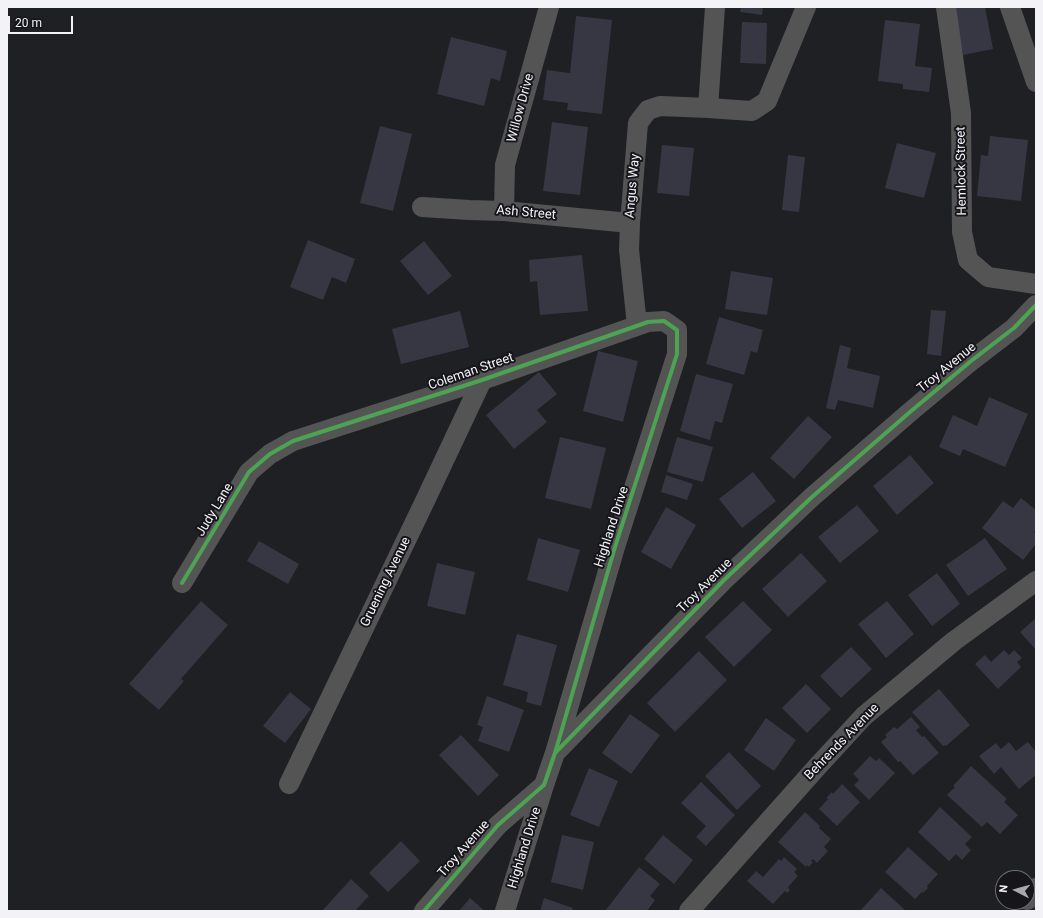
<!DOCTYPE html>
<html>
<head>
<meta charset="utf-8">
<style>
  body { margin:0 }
  #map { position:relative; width:1043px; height:918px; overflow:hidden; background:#1f2023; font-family:Roboto,sans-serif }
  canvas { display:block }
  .frame { position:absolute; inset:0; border:8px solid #f3f3f7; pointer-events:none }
  .north { position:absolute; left:995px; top:870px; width:40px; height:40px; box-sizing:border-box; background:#15151a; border:1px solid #6e6e72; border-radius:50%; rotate:276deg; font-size:11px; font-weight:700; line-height:16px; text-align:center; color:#f3f3f7 }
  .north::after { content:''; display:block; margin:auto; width:14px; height:18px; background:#a9a9ad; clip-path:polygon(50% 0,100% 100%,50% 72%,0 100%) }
  .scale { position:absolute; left:8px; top:16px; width:65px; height:18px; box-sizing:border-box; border:2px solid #f3f3f7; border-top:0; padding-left:5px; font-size:12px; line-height:14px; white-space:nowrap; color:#f3f3f7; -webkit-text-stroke:3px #15151a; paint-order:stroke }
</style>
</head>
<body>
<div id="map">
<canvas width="1043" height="918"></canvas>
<div class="frame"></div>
<div class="north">N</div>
<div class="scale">20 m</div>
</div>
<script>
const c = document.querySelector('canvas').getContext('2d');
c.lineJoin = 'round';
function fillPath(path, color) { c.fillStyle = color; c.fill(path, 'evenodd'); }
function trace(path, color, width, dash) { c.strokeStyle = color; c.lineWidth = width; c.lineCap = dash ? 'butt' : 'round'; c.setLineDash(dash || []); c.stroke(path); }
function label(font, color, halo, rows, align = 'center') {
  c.font = font + ' Roboto,sans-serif'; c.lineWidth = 4; c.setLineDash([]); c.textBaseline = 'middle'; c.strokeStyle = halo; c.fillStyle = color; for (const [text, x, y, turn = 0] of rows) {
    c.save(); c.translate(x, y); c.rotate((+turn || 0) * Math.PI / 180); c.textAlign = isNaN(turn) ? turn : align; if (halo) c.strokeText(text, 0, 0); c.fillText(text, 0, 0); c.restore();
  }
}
const building = new Path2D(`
  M741,7h22l-1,8 -22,-3z
  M954,7h31l8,42 -30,6z
  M576,16l36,4 -10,94 -35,-4 1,-7 -25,-3 4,-30 23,3z
  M885,20l35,4 -5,42 17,2 -3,24 -26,-3v-5l-25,-3z
  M742,22l25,1 -1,41 -26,-1z
  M451,37l56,14 -7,30 -9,-3 -7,28 -47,-12z
  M552,122l36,5 -8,68 -37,-4z
  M380,126l32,8 -19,77 -33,-8z
  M990,136l38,4 -7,61 -44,-5 4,-41 7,1z
  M897,143l39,10 -12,45 -39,-10z
  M662,145l32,3 -5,48 -32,-3z
  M788,155l17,2 -6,55 -17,-2z
  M308,240l47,19 -9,24 -14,-6 -9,23 -33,-13z
  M424,241l28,35 -24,19 -28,-34z
  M582,255l6,56 -48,4 -3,-34 -7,1 -1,-22z
  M731,271l42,7 -6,37 -42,-6z
  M931,310l15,1 -5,45 -14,-2z
  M460,311l9,36 -68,17 -9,-35z
  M719,317l44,13 -6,23 -6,-2 -7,24 -38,-11z
  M840,345l11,3 -4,20 33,8 -7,32 -35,-8 -3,10 -9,-2z
  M598,351l40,10 -15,61 -40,-11z
  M539,372l18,22 -20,16 10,12 -33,27 -28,-34z
  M696,374l37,10 -11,39 -7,-2 -5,19 -30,-9z
  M989,397l39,17 -23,53 -42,-18 -3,7 -21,-9 14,-32 24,11z
  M808,416l24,21 -38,42 -24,-21z
  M560,437l46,11 -15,61 -46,-11z
  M677,437l36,10 -10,35 -36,-10z
  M910,455l24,28 -37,32 -24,-29z
  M753,472l23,29 -34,27 -23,-29z
  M666,475l27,9 -6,16 -26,-8z
  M1021,498l15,12v19l-2,3 2,2v10l-13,16 -41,-32 21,-27 10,7z
  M857,505l22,26 -39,32 -22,-26z
  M666,507l30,18 -25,44 -30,-17z
  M538,538l42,12 -12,42 -41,-12z
  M985,538l22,31 -39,27 -22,-31z
  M259,541l40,23 -11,20 -41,-23z
  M801,553l26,28 -39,36 -26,-28z
  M437,563l38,9 -10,43 -38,-9z
  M937,573l23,31 -28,22 -24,-31z
  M201,601l27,24 -47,54 3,2 -25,29 -30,-26z
  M743,601l29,29 -38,37 -29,-30z
  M887,601l27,33 -28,24 -28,-34z
  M1036,618v32l-16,-18z
  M517,634l40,11 -16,61 -15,-4 2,-10 -25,-7z
  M851,647l21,22 -31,29 -21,-22z
  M1004,650l5,5 5,-5 8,8 -5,4 4,5 -23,22 -23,-25 10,-9 6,7z
  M699,651l28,29 -52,52 -28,-29z
  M806,684l25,25 -24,24 -25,-25z
  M939,689l31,36 -24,21 -1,-1 -2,1 -31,-34z
  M290,692l21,17 -26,34 -22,-17z
  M487,696l37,14 -15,42 -31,-11 5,-14 -6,-2z
  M630,714l30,21 -29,39 -29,-21z
  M911,717l9,10 -4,3 6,7 2,-1 15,17 -26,22 -13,-14 -2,1 -17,-20 6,-5 -2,-2 9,-8 3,2z
  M766,718l30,22 -22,31 -30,-21z
  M461,735l38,40 -21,21 -39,-41z
  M1009,742l7,9 12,-9 8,10v17l-1,1 1,1v4l-17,14 -18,-22 -7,7 -15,-18 17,-13 5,6z
  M729,752l32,34 -24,24 -32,-34z
  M870,756l6,5 3,-3 16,15 -26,27 -15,-15 5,-5 -6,-6z
  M971,766l36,33 -3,3 14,13 -18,19 -13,-12 -5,5 -35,-32 8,-8 -2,-1z
  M589,768l29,13 -19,46 -29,-12z
  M701,782l34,33 -29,31 -10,-9 10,-11 -25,-23z
  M842,784l18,18 -23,24 -18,-17 9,-10 -2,-1 6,-6 1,2z
  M940,807l32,30 -7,7 6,6 -9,10 -6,-6 -7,7 -31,-29z
  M805,812l15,14 -1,2 12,11 -7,8 4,4 -11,12 -4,-4 -2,2 2,1 -4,5 -2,-2 -1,2 -28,-25z
  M562,835l32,7 -11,48 -32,-8z
  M663,835l30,25 -19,24 -30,-25z
  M401,841l19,20 -32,31 -19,-19z
  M908,847l30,27 -11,12 1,2 -5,5 -1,-1 -7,7 -30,-27z
  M784,857l13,12 -3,3 4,4 -10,11 2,3 -3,3 -2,-2 -12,13 -26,-23 9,-10 7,6 16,-18 2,2z
  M639,867l21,17 -10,12 5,4 -8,11h-42z
  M351,879l18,17 -14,15h-33z
  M881,888l24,22 -1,1h-44z
  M470,898l15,13h-26z
  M544,898l29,10 -1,3h-32z`);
const street = new Path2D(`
  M946,7l15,106 1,119 6,28 20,17 48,7
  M1010,7l26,75
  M708,108l7,-101
  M422,207l47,3 35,1 126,12
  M504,211l1,-46 44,-158
  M637,325l-8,-75 1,-27 8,-100 10,-13 12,-4 48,2 44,3 15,-10 39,-94
  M182,583l67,-111 21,-18 23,-13 189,-61 166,-58 16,-1 13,9v24l-62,193 -60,206
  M289,784l135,-281 58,-123
  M424,911l74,-86 46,-40 11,-32 169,-173 88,-83 98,-85 61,-51 43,-33 22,-23
  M505,911l39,-126
  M689,911l127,-143 48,-52 90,-75 82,-60`);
const secondary = new Path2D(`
  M1027,899l9,-10`);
const cycleway = new Path2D(`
  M182,583l67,-111 21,-18 23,-13 189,-61 166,-58 16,-1 13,9v24l-62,193 -60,206
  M424,911l74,-86 46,-40 11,-32 169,-173 88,-83 98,-85 61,-51 43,-33 22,-23`);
const streetNames = [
  ["Willow Drive",521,108,-75],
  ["Hemlock Street",962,171,-91],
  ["Angus Way",633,186,-85],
  ["Ash Street",526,213,5],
  ["Troy Avenue",947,368,-39],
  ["Coleman Street",471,372,-19],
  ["Judy Lane",215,510,-59],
  ["Highland Drive",612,527,-72],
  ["Gruening Avenue",386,582,-64],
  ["Troy Avenue",705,586,-45],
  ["Behrends Avenue",842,742,-46],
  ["Highland Drive",525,848,-73],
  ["Troy Avenue",464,849,-49]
];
fillPath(building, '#373643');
trace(street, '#555455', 20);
trace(secondary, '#575656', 22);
trace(cycleway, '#4ca352', 4);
label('13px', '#f3f3f7', '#15151a', streetNames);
</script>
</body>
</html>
